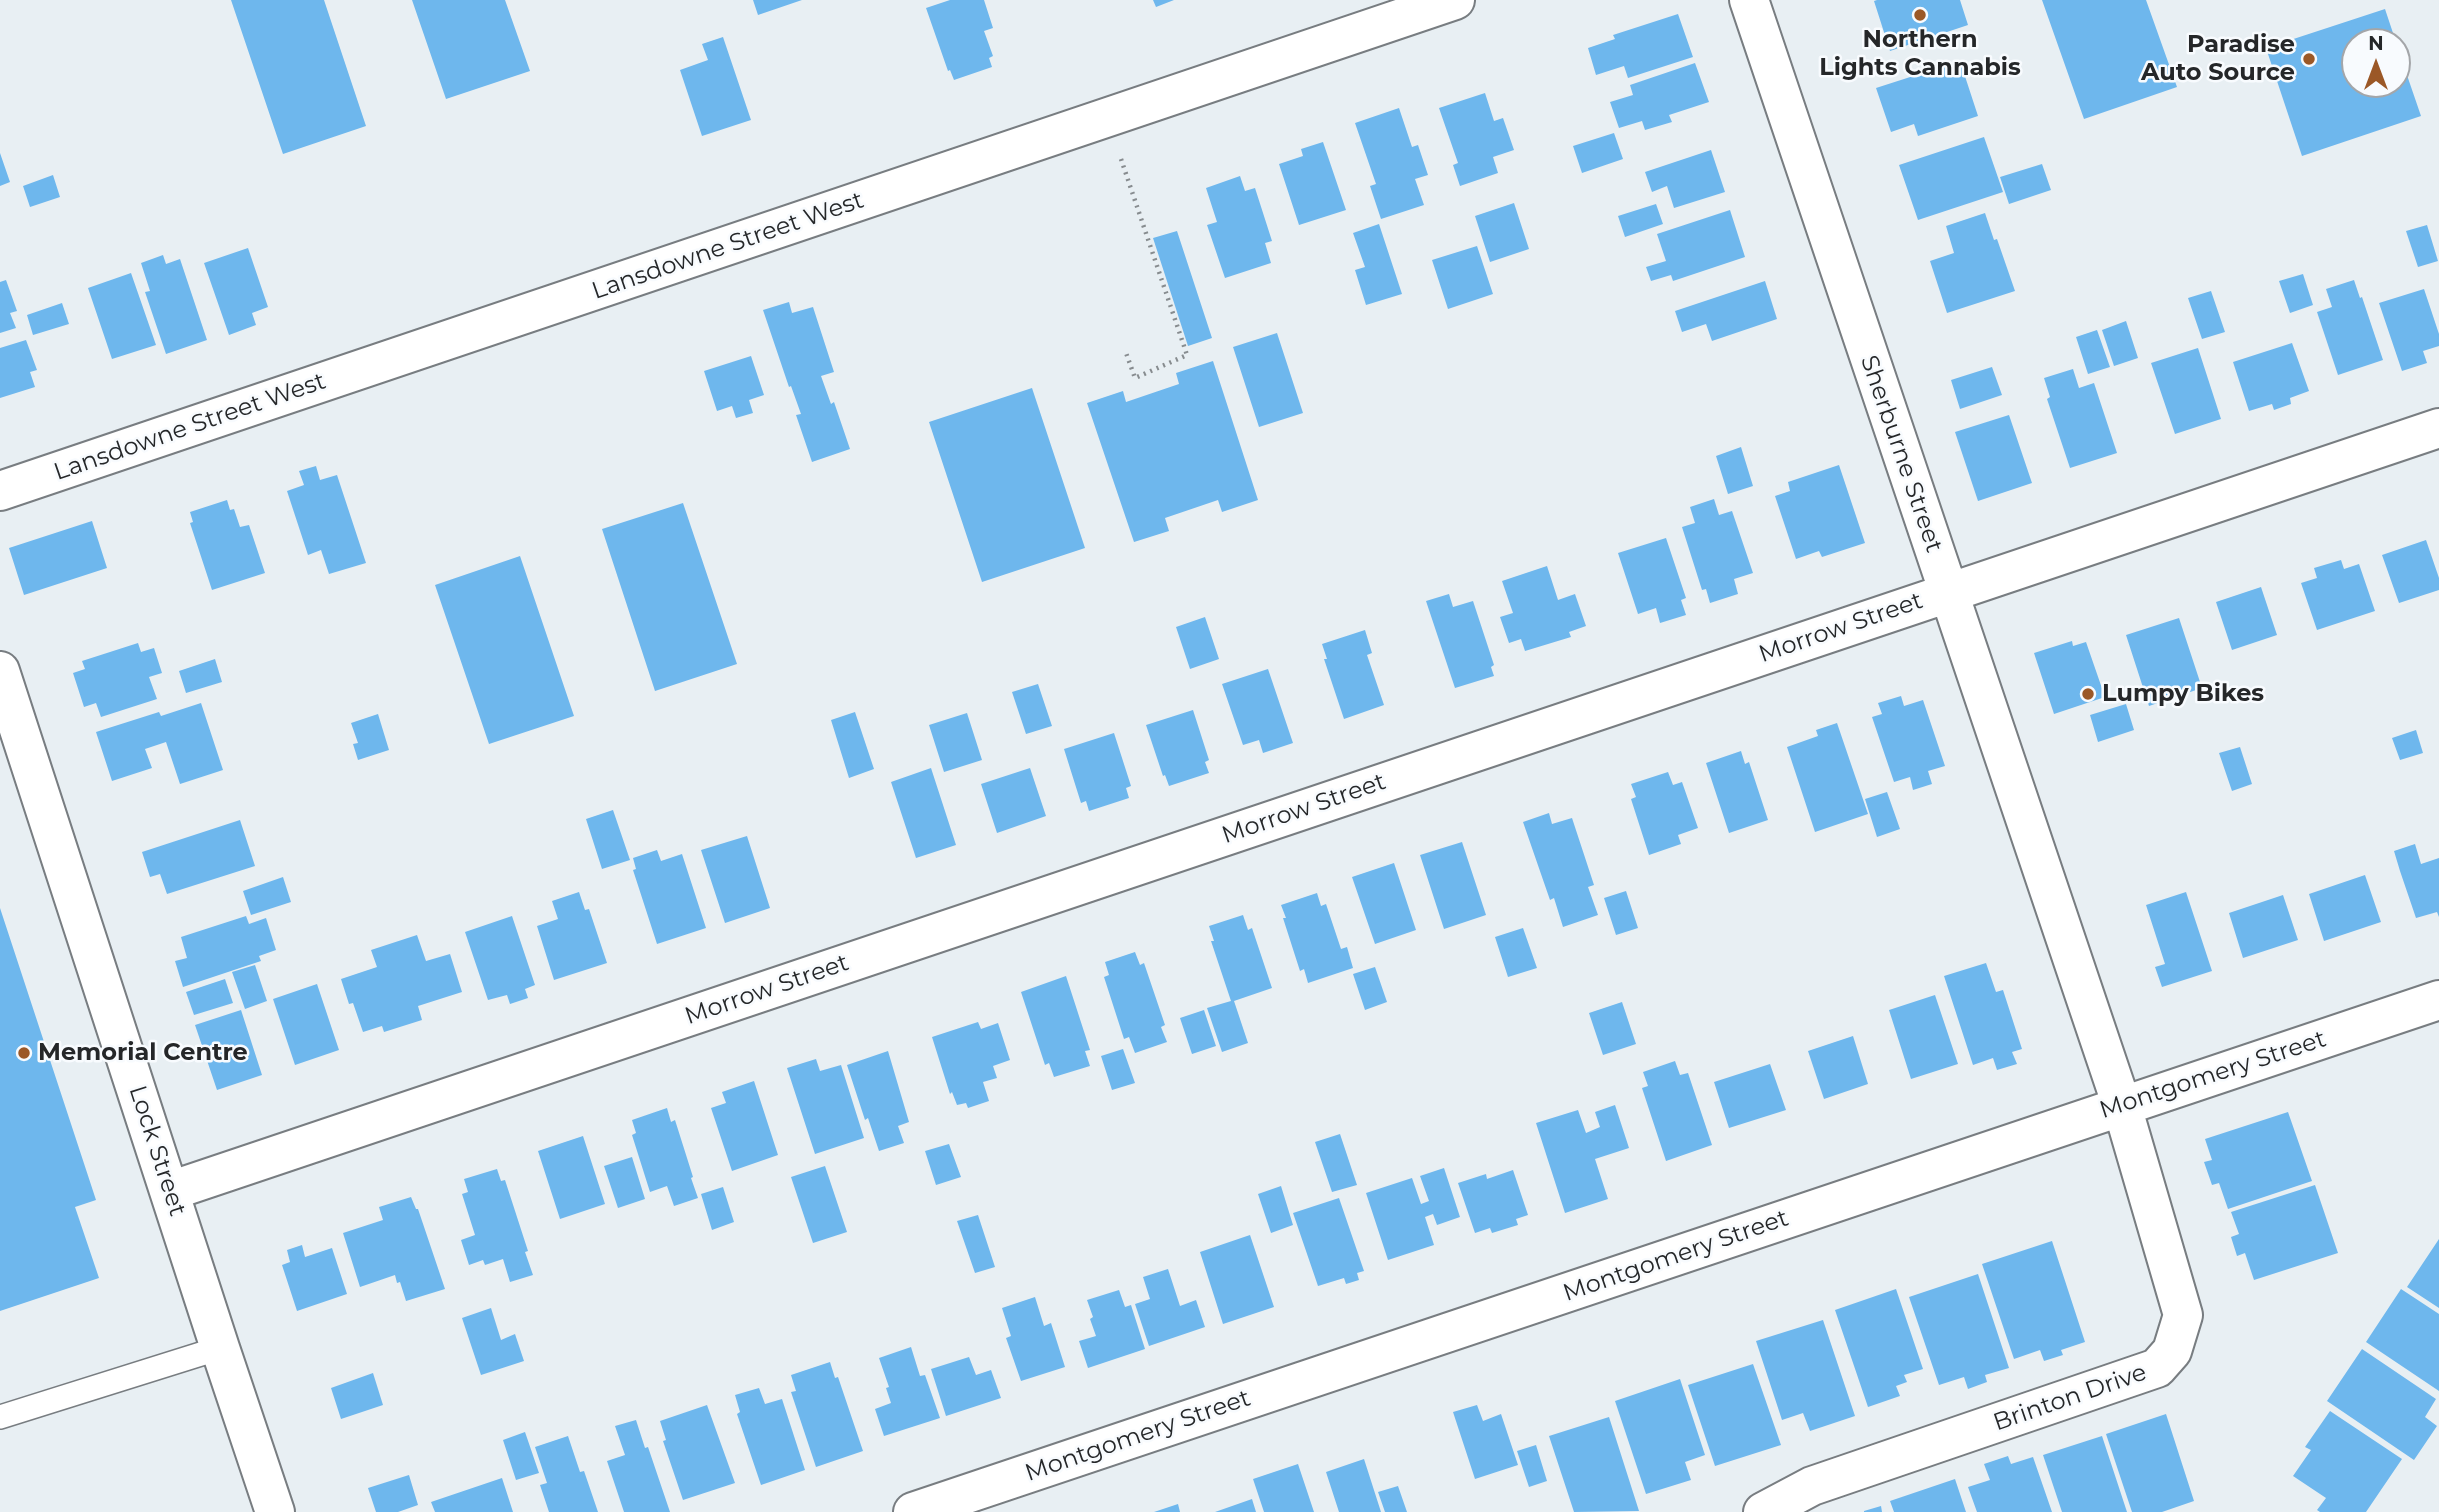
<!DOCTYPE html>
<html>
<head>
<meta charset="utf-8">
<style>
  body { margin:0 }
  #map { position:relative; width:2439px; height:1512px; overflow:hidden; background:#e8eff3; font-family:Montserrat,sans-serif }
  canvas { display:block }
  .north { position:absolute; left:2341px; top:28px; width:70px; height:70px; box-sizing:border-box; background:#f8fbfe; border:2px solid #a4a6a9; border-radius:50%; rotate:0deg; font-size:19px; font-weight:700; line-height:28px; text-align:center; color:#252729 }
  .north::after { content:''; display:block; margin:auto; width:24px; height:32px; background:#9b5827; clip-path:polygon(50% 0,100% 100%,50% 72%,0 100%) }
</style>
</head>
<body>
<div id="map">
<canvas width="2439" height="1512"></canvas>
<div class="north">N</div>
</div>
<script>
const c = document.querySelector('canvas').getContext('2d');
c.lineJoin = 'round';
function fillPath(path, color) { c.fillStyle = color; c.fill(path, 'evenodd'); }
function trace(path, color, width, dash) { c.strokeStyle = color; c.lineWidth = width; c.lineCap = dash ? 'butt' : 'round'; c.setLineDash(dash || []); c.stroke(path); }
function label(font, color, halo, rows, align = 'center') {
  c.font = font + ' Montserrat,sans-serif'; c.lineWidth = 5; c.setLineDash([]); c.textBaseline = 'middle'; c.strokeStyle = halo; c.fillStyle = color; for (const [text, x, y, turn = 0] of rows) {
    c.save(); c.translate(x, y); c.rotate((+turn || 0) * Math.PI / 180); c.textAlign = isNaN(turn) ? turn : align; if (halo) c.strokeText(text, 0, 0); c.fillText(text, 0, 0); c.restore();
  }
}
const building = new Path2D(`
  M231,0h93l42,126 -83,28z
  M412,0h93l25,71 -84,28z
  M753,0h49l-44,15z
  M950,0h34l9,28 -9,3 9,25 -4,2 3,9 -38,13 -4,-10 -2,1 -22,-63z
  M1153,0h21l-18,7z
  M1877,0h83l8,25 -78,26 -16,-50z
  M2042,0h104l31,87 -93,32z
  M2385,9l11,33h-41v42h42v-38l24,70 -119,40 -36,-108z
  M1678,14l15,43 -65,21 -4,-12 -28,9 -8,-27 27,-9 -2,-4z
  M723,37l28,83 -49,16 -22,-66 28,-10 -6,-16z
  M1960,61l18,55 -60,20 -4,-12 -23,8 -15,-44z
  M1695,63l14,39 -40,13 3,7 -27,8 -3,-9 -23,7 -9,-26 23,-7 -3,-10z
  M1485,93l9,28 9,-3 11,32 -21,7 5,16 -38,13 -7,-21 5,-2 -19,-55z
  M1399,108l13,39 6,-2 10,30 -13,4 9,26 -43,14 -11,-33 6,-2 -21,-61z
  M1614,133l9,26 -41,14 -9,-27z
  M1984,137l19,55 -85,28 -19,-55z
  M1323,142l23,68 -47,15 -20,-61 24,-8 -2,-7z
  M1711,150l14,42 -51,16 -7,-22 -15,6 -7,-20z
  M0,153l10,29 -10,4z
  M2042,164l9,26 -42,14 -9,-27z
  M53,175l7,22 -30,10 -7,-21z
  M1240,176l5,15 10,-3 17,53 -7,2 6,20 -46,15 -18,-53 10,-3 -11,-34z
  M1514,203l15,46 -39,13 -15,-46z
  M1656,204l7,20 -38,13 -7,-21z
  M1730,210l15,47 -72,24 -2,-6 -20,6 -5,-14 20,-6 -9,-27z
  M1985,213l9,27 3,-1 18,52 -68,22 -17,-52 24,-8 -8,-27z
  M1379,224l23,70 -36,11 -11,-35 10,-3 -12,-34z
  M2427,225l11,36 -20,6 -12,-36z
  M1177,231l35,107 -24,8 -35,-108z
  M1477,246l16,48 -45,15 -16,-49z
  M248,248l20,59 -16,6 4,12 -27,10 -25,-72z
  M163,255l3,9 14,-5 27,81 -41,14 -21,-62 5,-1 -9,-28z
  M131,273l25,72 -44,14 -24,-71z
  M2303,274l10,31 -23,8 -11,-32z
  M6,280l11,31 -7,2 6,15 -16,5v-51z
  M2354,280l6,18 2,-1 21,63 -45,15 -21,-63 15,-5 -6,-18z
  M1765,281l12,38 -65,22 -6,-17 -24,8 -7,-21z
  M2424,289l15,45v12l-16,5 4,12 -25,8 -23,-68z
  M2211,291l14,41 -23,7 -14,-41z
  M789,302l3,11 21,-6 21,65 -13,4 10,28 3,-2 16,47 -38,13 -16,-47 5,-1 -10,-28 -2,1 -26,-77z
  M62,303l7,21 -36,11 -6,-20z
  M2126,321l12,37 -24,8 -12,-36z
  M2097,330l13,37 -22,7 -12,-37z
  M1277,333l26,80 -44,14 -26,-80z
  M26,340l11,30 -7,2 5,15 -35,11v-50z
  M2292,343l17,48 -19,7 1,6 -17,6 -2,-6 -23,7 -16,-49z
  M2198,348l23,71 -46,15 -24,-71z
  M751,356l13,39 -15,5 4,13 -17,5 -4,-12 -15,5 -13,-40z
  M1213,361l45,139 -36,12 -4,-12 -53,18 4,13 -35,11 -47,-139 36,-12 3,11 53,-18 -3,-11z
  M1992,367l10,28 -42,14 -9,-29z
  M2073,369l6,19 15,-5 23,70 -47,15 -23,-69 3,-2 -6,-19z
  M1032,388l53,160 -103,34 -53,-160z
  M2009,415l23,68 -54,18 -23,-69z
  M1741,447l12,39 -25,8 -12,-38z
  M1839,465l26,78 -43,14 -3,-6 -23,8 -21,-63 15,-5 -2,-9z
  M316,466l4,14 17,-5 29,88 -37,11 -8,-24 -13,5 -21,-64 17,-6 -5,-14z
  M1714,499l5,16 13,-4 21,62 -19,6 4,15 -28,9 -4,-14 -4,1 -20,-63 13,-4 -5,-16z
  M227,500l3,10 4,-1 6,18 9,-2 16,48 -53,17 -22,-67 3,-1 -3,-10z
  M683,503l54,161 -82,27 -53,-162z
  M92,521l15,47 -83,27 -15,-47z
  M1666,538l20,60 -5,2 5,15 -26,8 -4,-15 -18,6 -20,-61z
  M2426,540l13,38v12l-40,13 -17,-48z
  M520,556l54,160 -85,28 -54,-159z
  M2341,560l3,9 15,-5 16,47 -58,19 -16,-47 16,-5 -3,-10z
  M1547,566l11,34 17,-6 11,32 -17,6 2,5 -46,14 -4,-12 -12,4 -9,-26 13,-4 -11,-32z
  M2261,587l16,48 -45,15 -16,-48z
  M1449,594l4,13 20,-6 21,64 -3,2 3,9 -39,12 -29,-87z
  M1205,617l14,42 -29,10 -14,-42z
  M2179,618l23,70 -53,18 -23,-71z
  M1365,630l7,23 -5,2 17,50 -40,14 -20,-60h3l-5,-15z
  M2072,641l1,5 13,-4 19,55 -51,17 -20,-61z
  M138,643l3,9 13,-4 8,25 -13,4 8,22 -56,18 -5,-14 -12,4 -11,-34 12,-4 -3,-8z
  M215,659l7,23 -36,11 -7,-22z
  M1268,669l25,74 -30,10 -4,-13 -16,5 -21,-61z
  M1038,684l14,42 -26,8 -14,-42z
  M1901,696l3,10 19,-6 22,66 -17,5 4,13 -19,6 -3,-13 -16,5 -22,-65 10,-3 -4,-11z
  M201,703l22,67 -43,14 -14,-42 -21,7 7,19 -40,13 -16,-49 63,-20 2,4z
  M2126,704l8,26 -36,12 -8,-27z
  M1193,710l16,50 -4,2 4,11 -40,13 -4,-11 -2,1 -17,-51z
  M855,712l19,57 -25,9 -18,-58z
  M967,713l15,47 -38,12 -15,-47z
  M378,714l11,36 -31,10 -5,-16 5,-1 -7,-20z
  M1837,723l31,91 -53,18 -28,-85 31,-11 -2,-6z
  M2416,730l7,23 -23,7 -8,-22z
  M1114,733l17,53 -5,2 3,10 -40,13 -3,-10 -5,2 -17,-54z
  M2240,747l12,37 -20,7 -13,-38z
  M1741,751l4,13 4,-2 19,58 -39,13 -23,-70z
  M931,768l25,77 -40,13 -25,-76z
  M1030,768l16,48 -49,17 -16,-49z
  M1668,772l5,13 9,-3 16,46 -20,7 3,9 -32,11 -18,-56 5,-2 -5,-13z
  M1887,792l13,37 -23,8 -12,-38z
  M613,810l17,50 -28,9 -16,-50z
  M1549,813l3,11 20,-6 22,67 -6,2 10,28 -35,12 -9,-29 -4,2 -27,-78z
  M240,820l15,46 -88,28 -7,-20 -10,3 -8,-25z
  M747,836l23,72 -45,15 -24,-73z
  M1462,842l24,73 -42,14 -24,-74z
  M2415,844l6,20 18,-6v59l-2,-5 -21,6 -16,-47 -6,-20z
  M657,850l4,11 21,-7 24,74 -49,16 -24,-74 3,-1 -3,-11z
  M1394,863l22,67 -41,14 -23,-67z
  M2365,875l16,47 -57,19 -15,-47z
  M283,877l8,25 -40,13 -8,-24z
  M1626,891l12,37 -22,7 -12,-37z
  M579,892l6,18 4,-1 18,54 -53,17 -17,-54 21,-7 -6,-18z
  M2186,892l26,79 -50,16 -7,-20 10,-3 -19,-59z
  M1317,893l4,13 5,-2 15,45 6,-2 6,21 -45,15 -4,-14 -4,2 -17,-53h3l-5,-13z
  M2283,895l15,45 -55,18 -14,-45z
  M0,908l96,292 -21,7 24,71 -99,33z
  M1243,915l5,15 4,-2 20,60 -38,13 14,42 -26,9 -15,-44 24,-7 -20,-60h3l-5,-15z
  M246,916l3,8 17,-6 10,32 -17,6 2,5 -78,26 -8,-26 12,-3 -6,-21z
  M512,916l23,69 -10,4 3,9 -18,6 -3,-9 -19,5 -23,-68z
  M1523,928l14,40 -29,9 -13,-40z
  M417,935l9,26 24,-7 12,38 -44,14 4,14 -38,12 -2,-6 -19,6 -10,-29 -4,1 -8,-25 36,-12 -6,-17z
  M1135,952l5,13 4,-2 21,62 -4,2 6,15 -32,11 -6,-16 -5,2 -20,-62 5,-2 -4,-13z
  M1986,963l10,29 7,-2 19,59 -10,3 5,12 -20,6 -4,-12 -20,7 -29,-89z
  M255,965l12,36 -22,8 -13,-37z
  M1375,967l12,35 -22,8 -12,-36z
  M1066,976l24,74 -5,1 5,15 -36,11 -5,-14 -4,2 -24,-73z
  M225,979l8,24 -39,12 -8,-23z
  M317,984l22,66 -44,15 -22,-66z
  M1935,995l23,69 -47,15 -22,-69z
  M1622,1002l14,42 -33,11 -14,-42z
  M241,1010l21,65 -45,15 -22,-65z
  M1204,1010l12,36 -24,8 -12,-36z
  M978,1022l3,7 17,-6 12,37 -17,6 4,12 -14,4 6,19 -21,7 -2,-5 -9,2 -5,-13 -2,2 -18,-57z
  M1853,1036l15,48 -44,15 -16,-48z
  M1123,1049l12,34 -23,7 -11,-34z
  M888,1051l21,71 -11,4 6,17 -25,8 -11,-33 -3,2 -18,-55z
  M816,1059l4,12 21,-6 23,73 -49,16 -28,-86z
  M1675,1061l5,14 8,-2 24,72 -46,16 -24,-73 6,-2 -5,-14z
  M1770,1064l16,46 -57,18 -15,-46z
  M754,1081l24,74 -46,16 -21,-63 15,-5 -4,-11z
  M1615,1105l14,43 -34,11 13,40 -43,14 -29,-90 42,-13 8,23 14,-6 -5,-15z
  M667,1108l4,14 4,-2 18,57 -2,1 7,20 -24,8 -7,-20 -17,6 -18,-57 4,-2 -4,-13z
  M2288,1112l24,69 -84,28 -9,-26 -7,2 -8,-23 8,-2 -7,-21z
  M1340,1134l17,51 -25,7 -17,-50z
  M583,1136l22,68 -45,15 -22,-68z
  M949,1144l12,33 -25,8 -11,-34z
  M632,1157l13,42 -27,9 -14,-42z
  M825,1166l22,66 -34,11 -22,-66z
  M1444,1168l16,49 -23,8 -4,-11 -8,3 9,28 -46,15 -22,-67 46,-15 9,26 8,-3 -9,-25z
  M497,1169l4,12 4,-1 23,71 -3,1 8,23 -23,7 -7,-23 -18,6 -2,-5 -14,5 -8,-25 14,-5 -13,-41 6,-2 -4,-13z
  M1513,1170l15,45 -12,4 2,6 -26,8 -2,-5 -15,5 -17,-50 28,-9 1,5z
  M2315,1185l23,68 -84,27 -9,-27 -8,3 -6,-19 8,-3 -8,-22z
  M1281,1186l12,39 -22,8 -13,-39z
  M723,1187l11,35 -22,8 -11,-36z
  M411,1197l5,12h2l27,80 -39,12 -6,-19 -3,1 -2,-8 -35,12 -17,-54 40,-13 -4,-13z
  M1339,1198l25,73 -7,2 2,7 -13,4 -2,-6 -26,8 -25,-73z
  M978,1215l17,52 -20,6 -18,-52z
  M1250,1235l24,72 -51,17 -23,-72z
  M2439,1239v69l-32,-21z
  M2052,1241l33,101 -24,8 2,5 -19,6 -4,-11 -26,9 -32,-95z
  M302,1245l3,12 27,-9 15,46 -50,17 -15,-46 8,-3 -3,-12z
  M1168,1269l12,37 16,-6 9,27 -56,19 -14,-42 15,-5 -7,-22z
  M1978,1274l31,94 -24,7 2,7 -19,7 -4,-12 -25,8 -30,-88z
  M1896,1289l27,80 -19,6 3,7 -11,4 4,10 -32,11 -33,-97z
  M2401,1289l38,25v77l-73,-49z
  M1119,1290l6,17 6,-2 14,44 -57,19 -9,-27 17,-5 -6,-17 3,-2 -6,-17z
  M1035,1297l9,29 7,-3 14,44 -44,14 -15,-43 5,-2 -9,-28z
  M491,1308l10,32 14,-6 9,27 -43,14 -19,-57z
  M1823,1320l32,96 -45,15 -7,-18 -21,7 -26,-79z
  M911,1347l9,29 5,-1 15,43 -56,18 -9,-27 16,-6 -5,-15 3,-1 -10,-29z
  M2362,1349l74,50 -11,18 12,9 -23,34 -87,-59z
  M969,1357l7,18 15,-5 10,28 -55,18 -15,-47z
  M830,1362l5,16 3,-1 25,74 -47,16 -25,-75 5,-1 -5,-16z
  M1753,1364l28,81 -66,21 -27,-81z
  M373,1373l10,32 -42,14 -10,-31z
  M1680,1379l25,76 -20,7 6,18 -45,14 -31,-93z
  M759,1388l6,16 17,-5 23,71 -44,15 -24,-71 3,-2 -5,-17z
  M707,1405l28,78 -52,17 -20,-59 3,-1 -6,-19z
  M1477,1405l6,16 18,-7 17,51 -43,14 -22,-67z
  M2330,1411l72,48 -36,53h-46l-3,-2 9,-12 -33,-22 18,-26 -6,-3z
  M2166,1414l28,87 -32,11h-30l-26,-78z
  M1609,1417l30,94 -65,1 -25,-76z
  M636,1420l9,28 3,-1 22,65h-46l-17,-51 18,-6 -10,-29z
  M525,1432l14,41 -23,7 -13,-40z
  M568,1436l12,36 4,-1 14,41h-49l-9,-27 7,-2 -12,-36z
  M2102,1436l25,76h-65l-19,-57z
  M1536,1445l11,36 -18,6 -12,-36z
  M2008,1456l3,8 22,-7 19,55h-75l-9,-25 22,-7 -6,-16z
  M1364,1459l17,53h-42l-13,-40z
  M1298,1464l16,48h-50l-11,-33z
  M409,1475l9,30 -20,7h-22l-8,-24z
  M502,1478l11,34h-78l-4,-10z
  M1955,1479l11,33h-72l-4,-11z
  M1398,1486l9,26h-22l-7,-20z
  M1252,1499l4,13h-41z
  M1178,1504l2,8h-26z
  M1881,1506l1,6h-18v-1z`);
const path = new Path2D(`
  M1121,159l66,196 -52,23 -10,-28`);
const service = new Path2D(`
  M0,1417l220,-69`);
const minor = new Path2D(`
  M1749,0l373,1106 61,209 -11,36 -15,17 -345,118 -49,26
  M0,671l220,677 55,164
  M170,1191l2269,-763
  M913,1512l1526,-512`);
const secondary = new Path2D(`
  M0,491l1455,-491`);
const markers = [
  [1920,15,7,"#9b5827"],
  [2309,59,7,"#9b5827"],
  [2088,694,7,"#9b5827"],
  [24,1053,7,"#9b5827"]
];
const poiNames = [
  ["Northern",1920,40,"center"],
  ["Lights Cannabis",1920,68,"center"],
  ["Paradise",2295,45,"right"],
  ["Auto Source",2295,73,"right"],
  ["Lumpy Bikes",2102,694],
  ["Memorial Centre",38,1053]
];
const streetNames = [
  ["Lansdowne Street West",728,246,-19],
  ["Lansdowne Street West",190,427,-19],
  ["Sherburne Street",1901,454,71],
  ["Morrow Street",1841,628,-19],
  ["Morrow Street",1304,809,-19],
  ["Morrow Street",767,990,-19],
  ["Montgomery Street",2213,1075,-18],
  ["Lock Street",157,1151,72],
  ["Montgomery Street",1676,1256,-19],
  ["Brinton Drive",2070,1398,-19],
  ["Montgomery Street",1138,1436,-19]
];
fillPath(building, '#6eb7ed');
trace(service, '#787d81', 26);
trace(minor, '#787d81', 42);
trace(secondary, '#787d81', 42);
trace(path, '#878c8f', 4.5, [2, 5]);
trace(service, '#fff', 23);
trace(minor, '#fff', 38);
trace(secondary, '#fff', 38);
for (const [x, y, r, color] of markers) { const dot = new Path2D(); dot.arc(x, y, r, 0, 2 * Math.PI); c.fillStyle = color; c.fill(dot); trace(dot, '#f8fbfe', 2.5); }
label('bold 24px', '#252729', '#f8fbfe', poiNames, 'left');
label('24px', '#252729', '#f8fbfe', streetNames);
</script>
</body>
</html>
